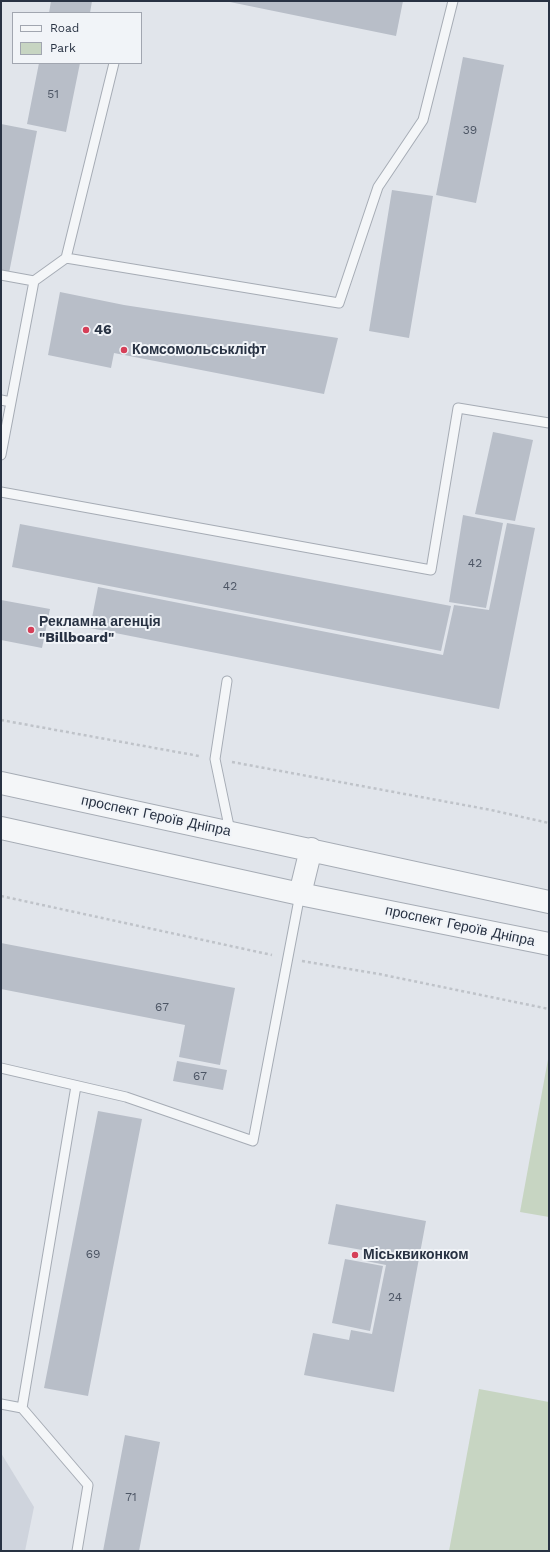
<!DOCTYPE html>
<html>
<head>
<meta charset="utf-8">
<style>
  body { margin:0 }
  #map { position:relative; width:550px; height:1552px; overflow:hidden; background:#e1e5eb; font-family:"Work Sans",sans-serif }
  canvas { display:block }
  .frame { position:absolute; inset:0; border:2px solid #283243; pointer-events:none }
  .legend { position:absolute; left:12px; top:12px; width:130px; height:52px; box-sizing:border-box; background:#f1f4f8; border:1px solid #a1a6b0; margin:0; padding:5px 7px; list-style:none; font-size:12px; color:#283243 }
  .legend li { display:flex; align-items:center; gap:8px; height:20px }
  .legend b { width:20px; border:1px solid #a1a6b0 }
</style>
</head>
<body>
<div id="map">
<canvas width="550" height="1552"></canvas>
<div class="frame"></div>
<ul class="legend">
<li><b style="height:5px;background:#f4f6f8"></b>Road</li>
<li><b style="height:11px;background:#c7d5c2"></b>Park</li>
</ul>
</div>
<script>
const c = document.querySelector('canvas').getContext('2d');
c.lineJoin = 'round';
function fillPath(path, color) { c.fillStyle = color; c.fill(path, 'evenodd'); }
function trace(path, color, width, dash) { c.strokeStyle = color; c.lineWidth = width; c.lineCap = dash ? 'butt' : 'round'; c.setLineDash(dash || []); c.stroke(path); }
function label(font, color, halo, rows, align = 'center') {
  c.font = font + ' "Work Sans",sans-serif'; c.lineWidth = 4; c.setLineDash([]); c.textBaseline = 'middle'; c.strokeStyle = halo; c.fillStyle = color; for (const [text, x, y, turn = 0] of rows) {
    c.save(); c.translate(x, y); c.rotate((+turn || 0) * Math.PI / 180); c.textAlign = isNaN(turn) ? turn : align; if (halo) c.strokeText(text, 0, 0); c.fillText(text, 0, 0); c.restore();
  }
}
const built = new Path2D(`
  M1,1453l33,54 -9,44h-24z`);
const green = new Path2D(`
  M549,1054v163l-29,-5z
  M479,1389l70,13v149h-100z`);
const building = new Path2D(`
  M51,1h41l-2,12h-41z
  M225,1h178l-7,35z
  M463,57l41,8 -28,138 -40,-8z
  M39,63h41l-14,69 -39,-8z
  M1,124l36,7 -28,142 -8,-2z
  M392,190l41,6 -24,142 -40,-7z
  M60,292l64,13 214,33 -14,56 -210,-41 -3,15 -63,-13z
  M493,432l40,8 -18,81 -40,-7z
  M463,515l40,8 -17,85 -37,-6z
  M507,523l28,5 -36,181 -409,-81 8,-41 345,68 11,-50 35,5z
  M20,524l431,82 -10,45 -429,-84z
  M1,600l49,9 -8,39 -41,-8z
  M1,943l234,45 -15,77 -41,-8 6,-32 -184,-36z
  M177,1061l50,9 -4,20 -50,-9z
  M98,1111l44,8 -54,277 -44,-8z
  M336,1204l90,17 -32,171 -90,-17 9,-42 36,7 2,-10 21,4 14,-69 -20,-4 2,-10 -40,-7z
  M345,1259l38,7 -13,65 -38,-8z
  M125,1435l35,7 -21,109h-36z`);
const path = new Path2D(`
  M1,720l198,36
  M232,762l259,48 58,13
  M1,896l271,59
  M302,961l77,13 170,35`);
const service = new Path2D(`
  M66,258l48,-195
  M1,275l33,6
  M1,400l10,2
  M1,455l33,-174 32,-23 273,45 39,-116 45,-67 30,-119
  M1,492l430,78 27,-162 91,15
  M227,681l-12,78 15,72
  M1,1068l125,29 127,44 47,-247
  M76,1086l-54,322 66,77 -11,66
  M1,1404l21,4`);
const tertiary = new Path2D(`
  M1,783l548,119
  M1,828l299,66 249,50
  M300,894l11,-45`);
const markers = [
  [86,330,4,"#d63f58"],
  [124,350,4,"#d63f58"],
  [31,630,4,"#d63f58"],
  [355,1255,4,"#d63f58"]
];
const numberNames = [
  ["51",53,94],
  ["39",470,130],
  ["42",475,563],
  ["42",230,586],
  ["67",162,1007],
  ["67",200,1076],
  ["69",93,1254],
  ["24",395,1297],
  ["71",131,1497]
];
const poiNames = [
  ["46",94,330],
  ["Комсомольськліфт",132,350],
  ["Рекламна агенція",39,622],
  ["\"Billboard\"",39,638],
  ["Міськвиконком",363,1255]
];
const streetNames = [
  ["проспект Героїв Дніпра",156,816,12],
  ["проспект Героїв Дніпра",460,926,12]
];
fillPath(built, '#cfd4dd');
fillPath(green, '#c7d5c2');
fillPath(building, '#b8bec8');
trace(service, '#a6acb5', 11);
trace(tertiary, '#a6acb5', 24);
trace(path, '#bfc3c9', 2.5, [3, 3]);
trace(service, '#f4f6f8', 9);
trace(tertiary, '#f4f6f8', 22);
for (const [x, y, r, color] of markers) { const dot = new Path2D(); dot.arc(x, y, r, 0, 2 * Math.PI); c.fillStyle = color; c.fill(dot); trace(dot, '#f1f4f8', 1.5); }
label('12px', '#4c5564', null, numberNames);
label('bold 14px', '#283243', '#f1f4f8', poiNames, 'left');
label('14px', '#283243', '#f1f4f8', streetNames);
</script>
</body>
</html>
